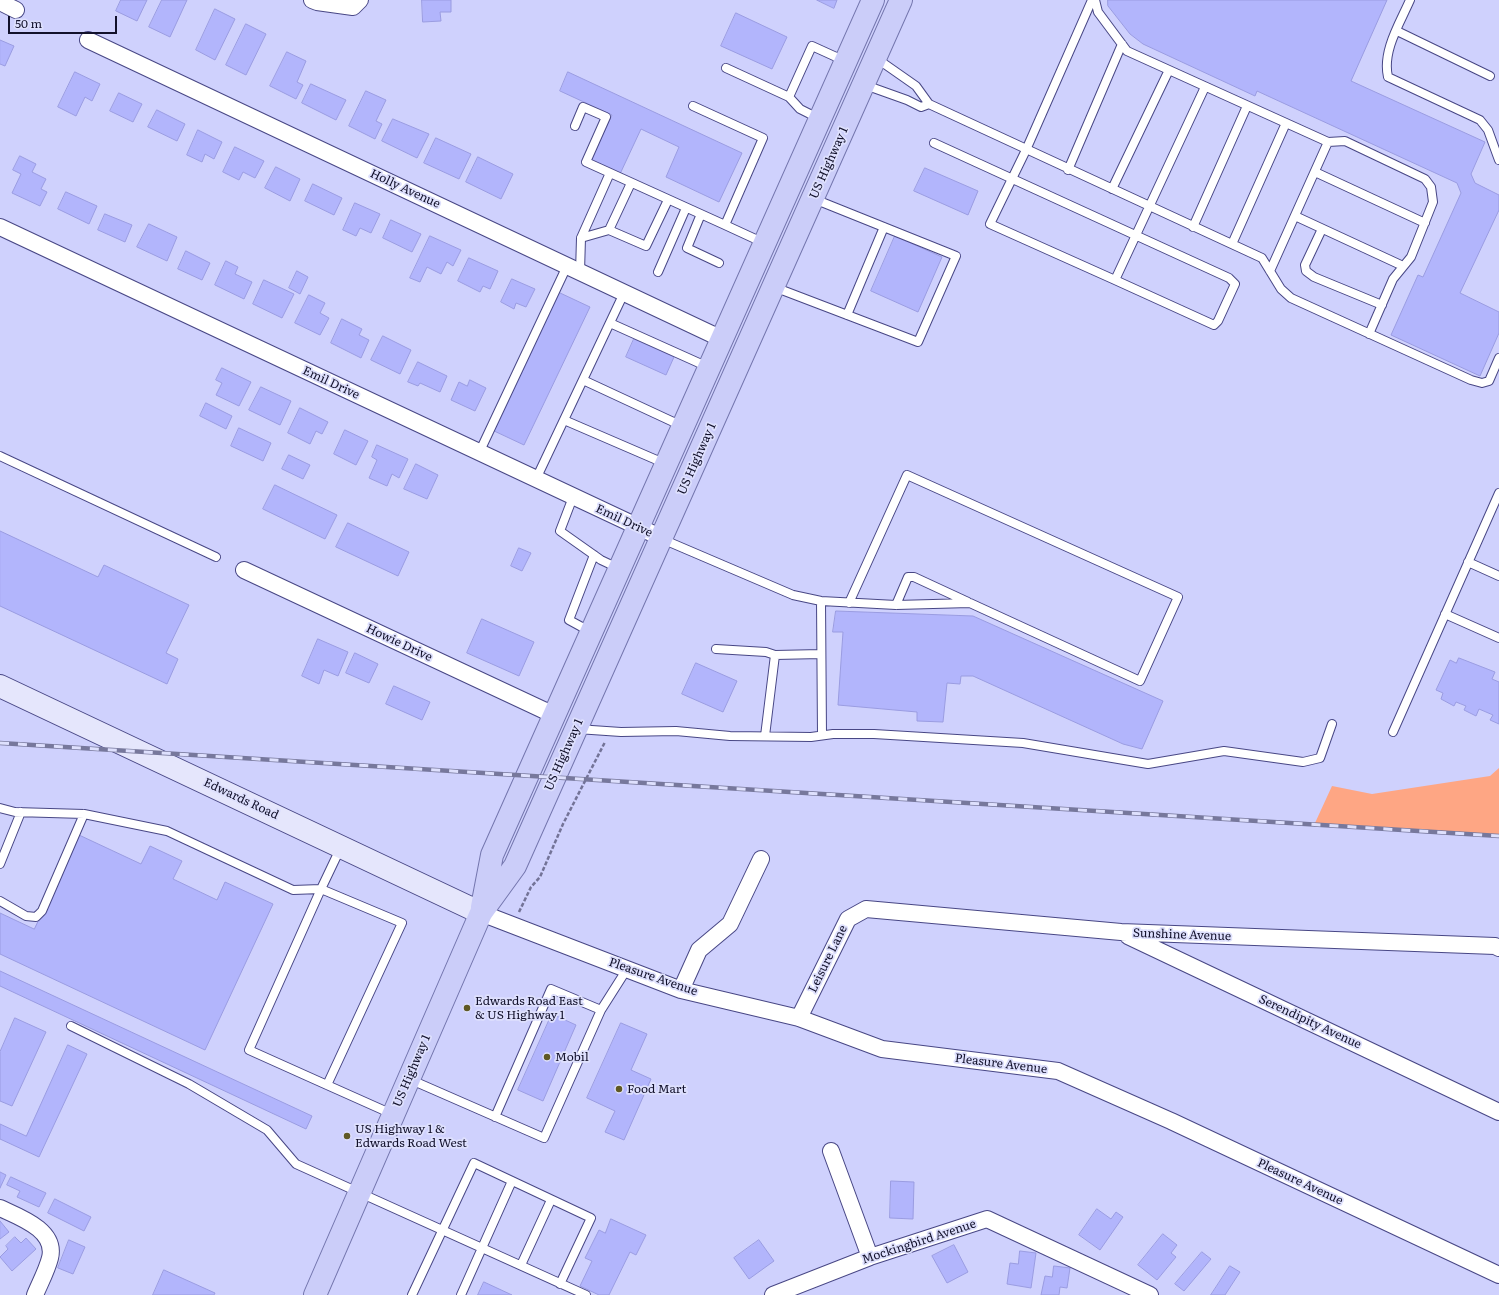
<!DOCTYPE html>
<html>
<head>
<meta charset="utf-8">
<style>
  body { margin:0 }
  #map { position:relative; width:1499px; height:1295px; overflow:hidden; background:#cfd1fd; font-family:Literata,serif }
  canvas { display:block }
  .scale { position:absolute; left:8px; top:16px; width:109px; height:18px; box-sizing:border-box; border:2px solid #12112b; border-top:0; padding-left:5px; font-size:12px; line-height:14px; white-space:nowrap; color:#12112b; -webkit-text-stroke:3px #dee0fd; paint-order:stroke }
</style>
</head>
<body>
<div id="map">
<canvas width="1499" height="1295"></canvas>
<div class="scale">50 m</div>
</div>
<script>
const c = document.querySelector('canvas').getContext('2d');
c.lineJoin = 'round';
function fillPath(path, color) { c.fillStyle = color; c.fill(path, 'evenodd'); }
function trace(path, color, width, dash) { c.strokeStyle = color; c.lineWidth = width; c.lineCap = dash ? 'butt' : 'round'; c.setLineDash(dash || []); c.stroke(path); }
function label(font, color, halo, rows, align = 'center') {
  c.font = font + ' Literata,serif'; c.lineWidth = 3.5; c.setLineDash([]); c.textBaseline = 'middle'; c.strokeStyle = halo; c.fillStyle = color; for (const [text, x, y, turn = 0] of rows) {
    c.save(); c.translate(x, y); c.rotate((+turn || 0) * Math.PI / 180); c.textAlign = isNaN(turn) ? turn : align; if (halo) c.strokeText(text, 0, 0); c.fillText(text, 0, 0); c.restore();
  }
}
const green = new Path2D(`
  M1499,768v67l-184,-12 17,-37 40,8 118,-18z`);
const building = new Path2D(`
  M121,0h26l-10,21 -21,-10z
  M162,0h25l-17,37 -21,-10z
  M422,0h29v12h-11l1,9 -18,1z
  M817,0h20l-3,8z
  M1108,0h279l-36,81 134,61 -14,32 4,9 24,12v15l-39,83 39,19v21l-19,43 -89,-41 27,-60 5,2 38,-84 -4,-10 -200,-92 -2,5 -112,-52 -13,-10 -22,-28z
  M215,9l20,10 -20,41 -19,-10z
  M736,13l51,24 -15,32 -51,-23z
  M246,24l20,10 -20,41 -20,-10z
  M0,40l14,6 -9,20 -5,-2z
  M287,52l19,9 -9,21 6,3 -7,14 -26,-13z
  M75,72l25,12 -8,17 -7,-4 -9,19 -18,-9z
  M568,72l174,81 -23,49 -53,-25 13,-30 -38,-18 -21,45 -29,-14 21,-45 -52,-24z
  M311,84l35,16 -10,20 -34,-17z
  M366,91l20,9 -10,21 6,3 -7,15 -26,-13z
  M119,93l23,11 -9,18 -23,-11z
  M157,110l28,14 -8,17 -29,-14z
  M393,119l36,15 -12,24 -35,-17z
  M198,130l24,12 -8,17 -9,-5 -3,8 -15,-7z
  M436,138l35,16 -12,25 -35,-16z
  M235,147l29,14 -9,17 -12,-6 -4,8 -16,-8z
  M20,156l16,8 -4,8 14,7 -5,10 6,3 -7,14 -28,-13 9,-19 -8,-4z
  M478,157l35,17 -12,25 -35,-17z
  M276,167l24,12 -10,22 -25,-13z
  M925,168l53,23 -10,24 -54,-24z
  M313,184l29,14 -8,17 -29,-14z
  M66,192l31,14 -8,18 -31,-15z
  M355,203l25,11 -9,19 -11,-5 -4,8 -13,-6z
  M105,214l27,11 -7,17 -27,-12z
  M391,220l30,14 -9,18 -29,-14z
  M149,224l28,13 -10,24 -30,-14z
  M430,236l31,14 -8,16 -6,-4 -6,12 -14,-7 -7,15 -10,-4z
  M895,236l47,21 -24,55 -47,-21z
  M186,251l24,12 -8,17 -24,-11z
  M469,258l29,13 -8,18 -7,-3 -3,6 -22,-11z
  M226,261l12,6 -3,7 17,8 -8,17 -29,-14z
  M297,271l11,6 -8,17 -11,-6z
  M512,279l23,10 -9,18 -10,-4 -2,6 -13,-7z
  M264,280l30,14 -12,24 -29,-14z
  M558,292l32,15 -66,138 -32,-15z
  M309,295l16,8 -5,10 9,5 -9,17 -25,-12z
  M342,319l20,10 -3,6 10,5 -8,18 -30,-15z
  M383,336l28,14 -11,24 -29,-14z
  M634,339l40,18 -8,18 -40,-18z
  M418,362l29,14 -7,16 -20,-9 -2,3 -10,-4z
  M222,368l29,14 -12,24 -23,-11 6,-12 -6,-3z
  M470,380l16,8 -11,23 -24,-11 8,-18 8,4z
  M261,387l30,14 -11,24 -31,-15z
  M206,403l26,13 -6,13 -26,-13z
  M300,408l28,14 -6,12 -6,-3 -6,13 -22,-11z
  M239,428l32,15 -8,18 -32,-15z
  M345,430l23,11 -12,24 -22,-11z
  M377,445l31,14 -9,19 -7,-4 -5,12 -18,-8 8,-18 -5,-3z
  M289,455l21,10 -7,14 -21,-10z
  M416,464l22,11 -11,24 -23,-10z
  M275,485l62,30 -12,24 -62,-30z
  M348,523l61,29 -11,24 -62,-29z
  M0,531l98,46 6,-12 85,40 -23,48 12,6 -11,25 -167,-78z
  M519,548l12,5 -9,18 -11,-5z
  M836,611l137,5 190,85 -21,48 -19,-5 -150,-68h-12l-1,8 -13,-1 -4,39 -26,-1v-9l-79,-7 5,-73h-10z
  M482,619l52,23 -15,34 -52,-23z
  M318,639l30,13 -10,24 -14,-6 -5,14 -17,-8z
  M355,653l23,11 -9,19 -23,-10z
  M1459,658l36,14 -3,7 7,3v42l-9,-4 3,-5 -14,-6 -3,7 -12,-6 2,-4 -10,-4 -2,4 -13,-7 2,-6 -7,-3 14,-30 6,3z
  M696,663l41,18 -14,31 -41,-18z
  M394,686l36,16 -8,18 -36,-16z
  M79,835l62,29 9,-18 32,15 -9,18 44,21 8,-18 48,22 -68,146 -205,-96v-41l34,16z
  M0,971l312,145 -6,13 -306,-143z
  M552,1014l24,11 -33,76 -25,-11z
  M15,1018l31,14 -34,74 -12,-5v-49z
  M621,1023l26,11 -16,36 20,9 -27,61 -19,-8 10,-21 -28,-13z
  M68,1045l19,9 -48,103 -39,-18v-15l26,12z
  M0,1172l6,3 -6,13z
  M11,1177l35,16 -7,14 -22,-10 3,-6 -13,-6z
  M891,1181l23,1 -1,37 -23,-1z
  M55,1199l36,18 -7,14 -36,-18z
  M1097,1209l14,10 5,-7 7,5 -23,33 -21,-15z
  M611,1219l35,16 -10,20 -6,-3 -21,43h-10l-19,-9 12,-25 -7,-3 14,-28 6,3z
  M0,1221l9,11 -9,7z
  M1163,1234l14,11 -6,8 5,4 -19,23 -19,-15z
  M15,1237l6,6 5,-5 10,11 -24,22 -12,-14 8,-8 -2,-3z
  M69,1240l16,7 -12,27 -15,-6z
  M759,1240l15,21 -25,18 -15,-21z
  M954,1245l14,27 -21,11 -15,-27z
  M1020,1251l16,2 -5,35 -24,-4 3,-21 8,1z
  M1202,1252l9,7 -27,32 -9,-7z
  M1054,1266l16,2 -3,20 -7,-1 -1,8h-18l4,-19 7,1z
  M1230,1266l10,6 -15,23h-14z
  M164,1270l51,23 -1,2h-61z
  M484,1282l28,13h-34z`);
const path = new Path2D(`
  M519,912l12,-25 9,-10 23,-53 42,-82`);
const service = new Path2D(`
  M1092,0l-66,150 -36,74 125,56 90,-193
  M1095,0l3,12 29,39 201,91 17,-1 80,38 6,8 2,15 -22,55 -18,22 -24,55
  M1410,0c-10,23 -28,51 -22,77l92,43 8,10 11,30
  M1397,31l93,45
  M876,58l40,28 13,18 333,154 19,31 10,9 180,82 11,3 7,-2 10,-23
  M726,68l63,29
  M865,85l42,15 14,7 8,-3
  M693,106l70,32 -38,87 39,18
  M818,118l-18,-9 -11,-12 23,-51 33,15
  M575,126l8,-19 23,10 -20,45 139,63
  M934,143l295,135 6,6 -17,37 -4,4 -99,-45
  M1068,170l54,-126
  M1315,172l110,51
  M631,183l-22,47 37,16 22,-46
  M1112,189l57,-119
  M701,214l-14,34 32,15
  M1295,216l108,50
  M1193,227l54,-121
  M1322,229l-17,36 1,6 8,6 68,28
  M581,238l28,-8
  M1232,244l54,-121
  M1270,271l58,-129
  M580,272l1,-34 29,-65
  M658,272l28,-64
  M774,287l144,55 38,-86 -142,-57
  M847,315l37,-88
  M610,323l98,44
  M583,380l99,46
  M564,420l102,44
  M479,453l88,-187
  M0,456l216,101
  M536,479l88,-186
  M573,497l-13,34 41,29 19,9
  M662,539l131,56 28,6 75,4 74,-2 170,78 38,-84 -271,-122 -58,128
  M1468,562l31,14
  M821,601l1,134
  M896,605l12,-28h6l54,25
  M1445,614l54,24
  M591,632l-22,-12 25,-65
  M716,649l50,3 9,3 -10,81
  M775,655l46,-1
  M577,729l44,3 55,-1 54,5 81,1 22,-3h41l149,9 125,21 76,-13 79,11 17,-4 12,-34
  M1393,732l106,-239
  M0,808l15,4 69,2 83,17 126,59 28,-1 20,-42
  M0,864l21,-52
  M321,889l81,34 -75,162 -78,-35z
  M0,901l26,15 10,1 6,-6 42,-97
  M71,1026l118,58 78,46 29,34 290,131
  M409,1079l135,59 57,-128 26,-41
  M327,1085l65,29
  M495,1117l56,-128 50,21
  M521,1265l30,-65
  M412,1295l62,-132 117,55 -31,66
  M461,1295l51,-114`);
const minor = new Path2D(`
  M312,0l5,2 36,5 7,-7
  M0,2l16,8
  M88,40l634,299
  M0,227l662,311
  M244,570l310,145
  M481,913l200,77 118,28 83,31 176,22 113,50 328,154
  M1128,936l371,176
  M681,990l18,-40 31,-26 31,-65
  M799,1018l49,-99 18,-10 255,23 374,14 4,2
  M831,1151l39,106
  M0,1208c19,9 57,22 50,50 -3,12 -10,25 -15,37
  M773,1295l97,-38 117,-38 163,76`);
const secondary = new Path2D(`
  M0,686l481,227`);
const primary = new Path2D(`
  M482,907l10,-52 381,-855
  M315,1295l166,-382 34,-47 386,-866`);
const rail = new Path2D(`
  M0,743l1499,93`);
const markers = [
  [467,1008,4,"#5f5824"],
  [547,1057,4,"#5f5824"],
  [619,1089,4,"#5f5824"],
  [347,1136,4,"#5f5824"]
];
const streetNames = [
  ["US Highway 1",829,163,-66],
  ["Holly Avenue",405,189,25],
  ["Emil Drive",331,383,25],
  ["US Highway 1",697,459,-66],
  ["Emil Drive",624,521,25],
  ["Howie Drive",399,643,25],
  ["US Highway 1",564,755,-66],
  ["Edwards Road",241,799,25],
  ["Sunshine Avenue",1182,935,2],
  ["Leisure Lane",828,959,-64],
  ["Pleasure Avenue",653,977,19],
  ["Serendipity Avenue",1310,1022,25],
  ["Pleasure Avenue",1001,1064,7],
  ["US Highway 1",412,1071,-67],
  ["Pleasure Avenue",1300,1182,25],
  ["Mockingbird Avenue",919,1242,-18]
];
const poiNames = [
  ["Edwards Road East",475,1001],
  ["& US Highway 1",475,1015],
  ["Mobil",555,1057],
  ["Food Mart",627,1089],
  ["US Highway 1 &",355,1129],
  ["Edwards Road West",355,1143]
];
fillPath(green, '#fea684');
fillPath(building, '#b2b5fc');
trace(building, '#9a9ce1', 1);
trace(service, '#484785', 10);
trace(minor, '#484785', 18);
trace(secondary, '#484785', 24);
trace(primary, '#7476ae', 24);
trace(path, '#737397', 2.5, [4, 2]);
trace(service, '#fff', 8);
trace(minor, '#fff', 16);
trace(secondary, '#e5e6fc', 22);
trace(primary, '#cbcdf9', 22);
trace(rail, '#77789c', 4.5);
trace(rail, '#dee0fd', 3, [9]);
for (const [x, y, r, color] of markers) { const dot = new Path2D(); dot.arc(x, y, r, 0, 2 * Math.PI); c.fillStyle = color; c.fill(dot); trace(dot, '#dee0fd', 1.5); }
label('12px', '#12112b', '#dee0fd', streetNames);
label('12px', '#12112b', '#dee0fd', poiNames, 'left');
</script>
</body>
</html>
